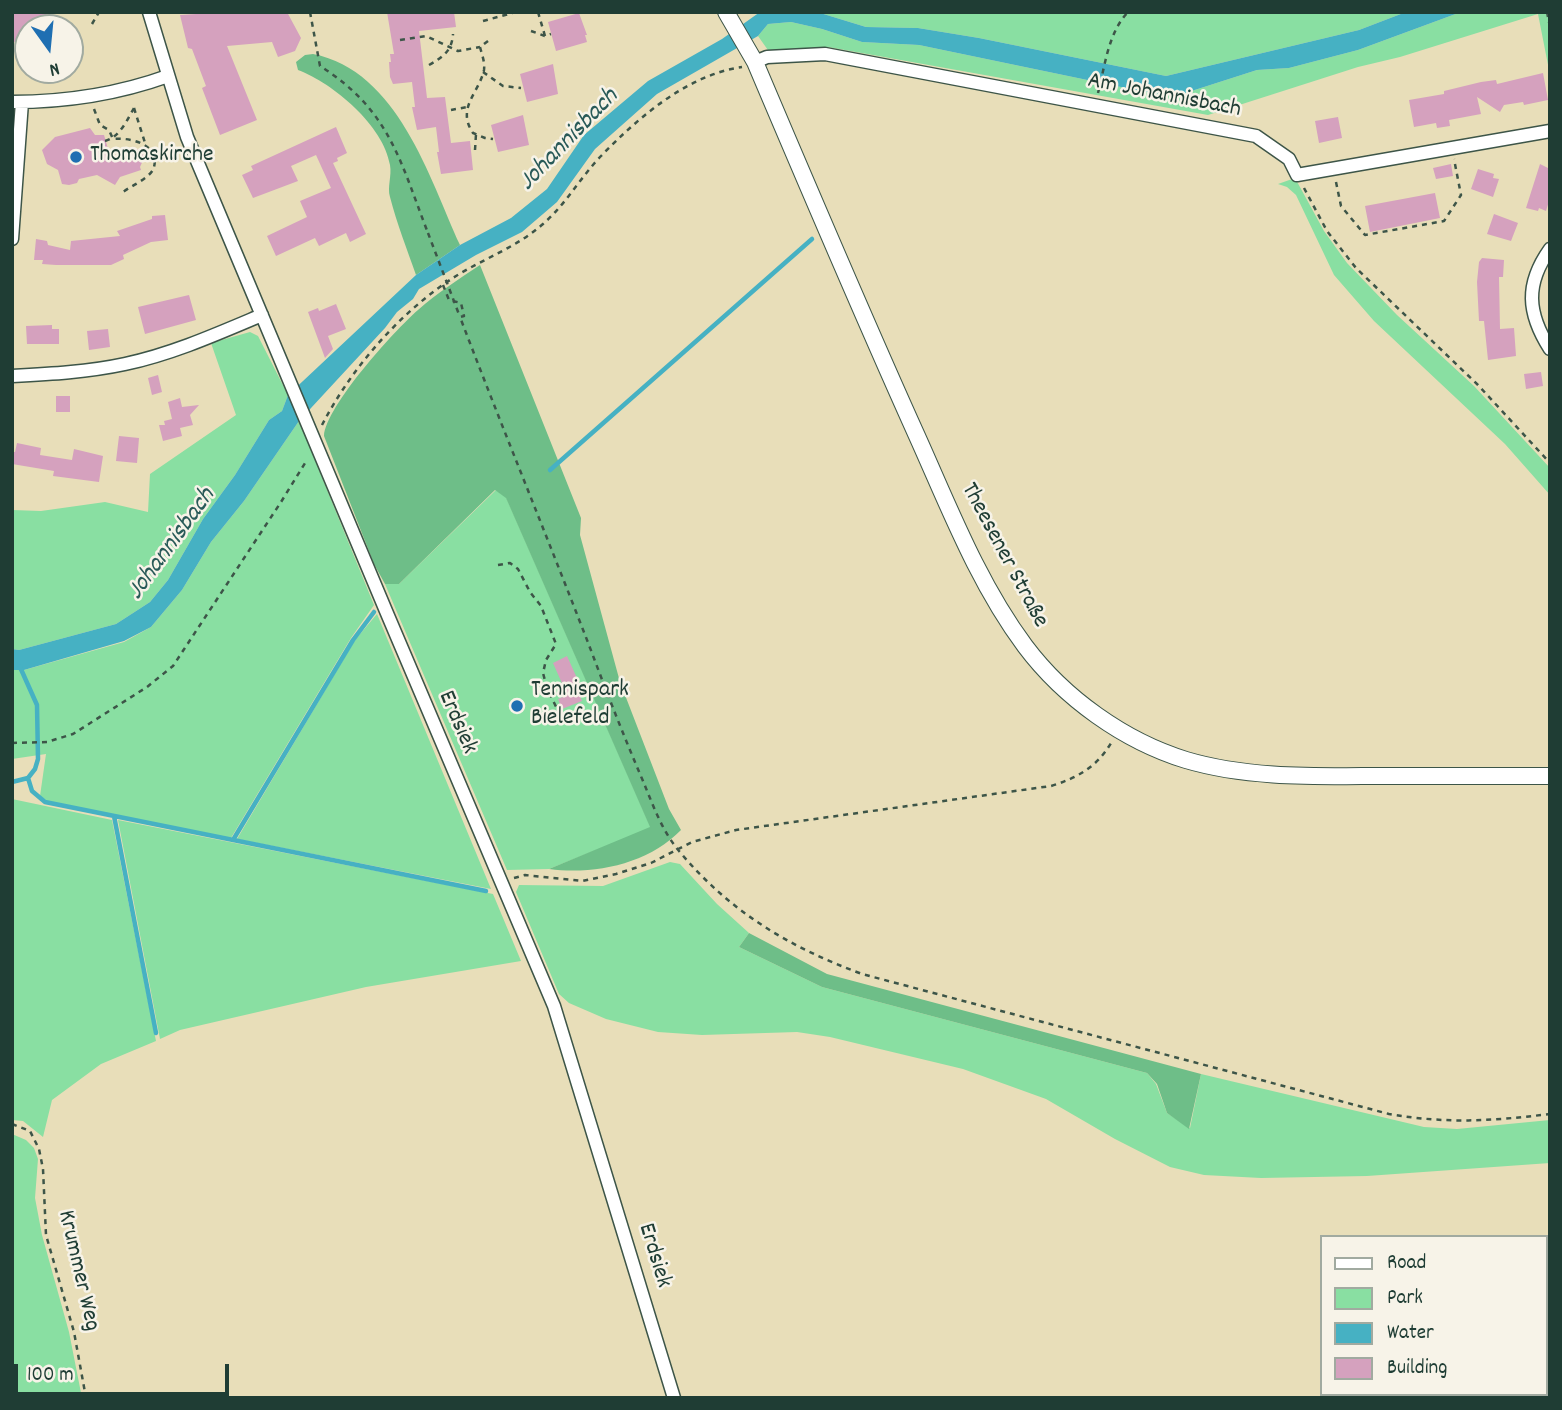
<!DOCTYPE html>
<html>
<head>
<meta charset="utf-8">
<style>
  body { margin:0 }
  #map { position:relative; width:1562px; height:1410px; overflow:hidden; background:#e8deb9; font-family:Dekko,sans-serif }
  canvas { display:block }
  .frame { position:absolute; inset:0; border:14px solid #1f3d34; pointer-events:none }
  .legend { position:absolute; left:1320px; top:1235px; width:228px; height:161px; box-sizing:border-box; background:#f7f3e8; border:2px solid #a1aaa0; margin:0; padding:9px 12px; list-style:none; font-size:21px; color:#1f3d34 }
  .legend li { display:flex; align-items:center; gap:14px; height:35px }
  .legend b { width:35px; border:2px solid #a1aaa0 }
  .north { position:absolute; left:14px; top:14px; width:70px; height:70px; box-sizing:border-box; background:#f7f3e8; border:2px solid #a1aaa0; border-radius:50%; rotate:165deg; font-size:19px; font-weight:700; line-height:28px; text-align:center; color:#1f3d34 }
  .north::after { content:''; display:block; margin:auto; width:24px; height:32px; background:#1f6fb2; clip-path:polygon(50% 0,100% 100%,50% 72%,0 100%) }
  .scale { position:absolute; left:14px; top:1364px; width:215px; height:32px; box-sizing:border-box; border:4px solid #1f3d34; border-top:0; padding-left:9px; font-size:21px; line-height:24px; white-space:nowrap; color:#1f3d34; -webkit-text-stroke:5px #f7f3e8; paint-order:stroke }
</style>
</head>
<body>
<div id="map">
<canvas width="1562" height="1410"></canvas>
<div class="frame"></div>
<ul class="legend">
<li><b style="height:9px;background:#fff"></b>Road</li>
<li><b style="height:19px;background:#89dfa2"></b>Park</li>
<li><b style="height:19px;background:#46b1c3"></b>Water</li>
<li><b style="height:19px;background:#d5a1be"></b>Building</li>
</ul>
<div class="north">N</div>
<div class="scale">100 m</div>
</div>
<script>
const c = document.querySelector('canvas').getContext('2d');
c.lineJoin = 'round';
function fillPath(path, color) { c.fillStyle = color; c.fill(path, 'evenodd'); }
function trace(path, color, width, dash) { c.strokeStyle = color; c.lineWidth = width; c.lineCap = dash ? 'butt' : 'round'; c.setLineDash(dash || []); c.stroke(path); }
function label(font, color, halo, rows, align = 'center') {
  c.font = font + ' Dekko,sans-serif'; c.lineWidth = 5; c.setLineDash([]); c.textBaseline = 'middle'; c.strokeStyle = halo; c.fillStyle = color; for (const [text, x, y, turn = 0] of rows) {
    c.save(); c.translate(x, y); c.rotate((+turn || 0) * Math.PI / 180); c.textAlign = isNaN(turn) ? turn : align; if (halo) c.strokeText(text, 0, 0); c.fillText(text, 0, 0); c.restore();
  }
}
const green = new Path2D(`
  M817,12h589l-47,18 -193,46 -187,-38 -61,-10 -52,-1z
  M1461,12h89v63l-12,-61 -138,43 -42,10 -150,48 -380,-68 -58,6 -12,-17 10,-12 23,-2 31,7 40,13 57,3 226,47 31,4 81,-26 32,-2 69,-18z
  M1295,178l29,53 23,32 50,52 77,71 76,82v27l-45,-51 -131,-123 -40,-46 -38,-80 -9,-8 -9,-3z
  M250,332l8,4 30,59 -6,16 -13,9 -34,55 -32,44 -35,61 -18,22 -34,22 -97,26 -7,-1v-139l29,1 64,-9 43,10 2,-38 86,-59 -25,-72z
  M299,421l75,184 -23,33 -120,200 -181,-35 -10,-7 6,-42 -34,5v-89h12l100,-28 27,-15 31,-37 29,-48 33,-41z
  M496,490l10,7 145,331 -102,41 -42,1 -122,-286h14z
  M377,614l114,275 -254,-50 118,-199z
  M12,799l100,21 44,221 -55,23 -49,36 -9,37 -20,-16 -11,-1z
  M118,820l375,74 28,67 -155,26 -186,43 -20,9z
  M670,862l10,2 37,40 32,29 -10,14 83,40 325,86 9,11 11,29 23,15 11,-54 223,53 33,2 93,-9v43l-183,13 -106,2 -57,-3 -34,-8 -55,-28 -69,-40 -83,-30 -133,-32 -33,-5 -95,3 -44,-3 -52,-13 -37,-16 -10,-9 -43,-102 3,-7 84,1z
  M12,1134l14,6 8,8 4,11 -3,39 7,37 27,97 13,66h-70z`);
const forest = new Path2D(`
  M313,54c85,17 116,123 147,191l-44,30c-9,-26 -19,-51 -26,-78 -3,-10 2,-21 0,-32 -6,-39 -57,-82 -92,-95l-2,-8 9,-7z
  M480,265l101,253 -1,17 40,147 49,127 12,21c-33,34 -86,45 -132,39l101,-42 -144,-329 -11,-8 -96,94h-14l-11,-20 -50,-128c2,-30 70,-105 94,-126 19,-17 41,-31 62,-45z
  M749,933l78,41 374,100 -12,55 -22,-16 -10,-29 -10,-11 -325,-86 -83,-40z`);
const water = new Path2D(`
  M760,12h57l49,15 52,1 61,10 187,38 193,-46 47,-18h55l-103,38 -69,18 -32,2 -81,26 -31,-4 -226,-47 -57,-3 -40,-13 -31,-7 -23,2 -10,12 -101,58 -62,55 -38,53 -35,30 -46,23 -57,34 -6,10 -16,13 -12,16 -86,93 -55,80 -33,41 -29,48 -31,37 -27,14 -100,29h-12v-21l7,1 97,-26 34,-22 18,-22 35,-61 32,-44 34,-55 13,-9 6,-16 15,-14 113,-106 44,-30 51,-27 36,-29 37,-54 64,-54 74,-42z`);
const stream = new Path2D(`
  M550,470l262,-231
  M28,778l4,13 13,11 441,89
  M12,782l16,-4 7,-9 3,-10 -1,-54 -17,-38
  M114,816l42,217
  M233,840l120,-200 21,-28`);
const building = new Path2D(`
  M12,12h34l2,16h-20v13l-16,1z
  M228,12h59l14,26 -6,13 -17,6 -6,-15 -45,4 30,74 -37,15 -18,-47 4,-2 -14,-37 -4,-1 -8,-33z
  M387,12h67l2,15 -37,4 8,67 18,-1 6,46 19,-2 3,29 -32,4 -4,-22h2l-3,-25 -19,3 -5,-23h3l-3,-25 -19,2 -3,-7 -1,-15h2l-1,-8h4z
  M579,13l8,22h-2l2,7 -31,9 -8,-29z
  M553,64l5,30 -31,8 -7,-28z
  M1543,73l5,27 -24,5 -1,-3 -19,3 -4,7 -23,-15 4,17 -32,6 1,6 -13,2 -1,-5 -22,4 -5,-27 35,-6v-3l37,-9 15,-2 1,4z
  M523,115l6,30 -31,7 -7,-27z
  M1338,117l4,21 -23,5 -4,-22z
  M336,127l11,26 -10,5 1,3 -5,2 33,71 -16,8 -4,-9 -27,13 -4,-8 -39,18 -9,-20 40,-19 -7,-16 31,-13 -15,-33 -25,11 7,15 -45,17 -11,-23 11,-5 -2,-4z
  M90,128l5,7h9l7,24 17,-5 2,-4 7,-1 6,3 1,6 -4,9 1,3 -21,7 -5,8 -18,-10 -18,4 -2,4 -8,2 -7,-1 -4,-14 -11,-6 -5,-14 13,-13z
  M1451,164l2,12 -17,3 -3,-11z
  M1540,164l10,5v29l-4,13 -7,-3 -1,3 -12,-3z
  M1478,169l16,5 -1,4 6,1 -6,18 -22,-8z
  M1435,193l5,25 -70,14 -5,-26z
  M1494,214l24,9 -7,18 -24,-7z
  M165,215l3,25 -17,2 -28,13 1,4 -13,6h-55l-14,-1 1,-4h-9l2,-21 11,2 1,4 22,5 1,-9 49,-5 -3,-5 35,-12v-3z
  M1482,258l22,2 -1,17h-4l1,52 14,-1 2,28 -28,4 -4,-39h-5l-2,-39 2,-20z
  M189,295l7,25 -51,14 -7,-27z
  M336,304l10,25 -18,7 5,13 -8,9 -17,-46 10,-4 1,3z
  M52,325v4h7v15h-32l-1,-18z
  M108,329l2,18 -21,3 -2,-19z
  M1541,372l2,14 -17,3 -2,-15z
  M158,375l4,17 -10,3 -4,-17z
  M56,396h14v16h-14z
  M180,398l2,9 17,-2 -9,10 3,10 -13,3 2,8 -19,5 -4,-16h6l-1,-4 8,-2 -4,-17z
  M119,436l20,2 -2,25 -21,-2z
  M17,443l24,5 -1,7 32,5 2,-11 29,7 -4,26 -46,-6 1,-5 -42,-7v-12h3z
  M567,656l14,31 -4,2 5,12 -20,8 -4,-10 7,-3 -2,-5 2,-1 -12,-27z`);
const path = new Path2D(`
  M310,12l10,54c70,44 80,95 108,167
  M538,12l7,24 6,-2
  M1547,12l3,15
  M483,21l33,-9
  M92,24l7,-12
  M531,31l14,5
  M400,40l26,-4 32,15 22,-4
  M488,41l-8,6c2,8 5,15 4,23 -5,23 -28,38 -11,63l12,5 8,1
  M429,65c14,-8 23,-14 24,-31
  M483,72l20,14 18,2
  M1098,93c7,-27 10,-60 30,-81
  M134,108l12,38
  M94,109l6,16 9,5 4,9c16,-2 47,5 41,28 -2,10 -23,19 -31,25
  M451,110l16,-3
  M105,141c15,-4 22,-21 29,-33
  M475,150l1,-16
  M1336,182l5,24 24,29 79,-14 17,-26 -7,-36
  M1304,188l23,43 29,37 122,117 72,78
  M443,285l6,15 12,3 3,13 -4,1c43,113 89,224 132,336 16,43 33,86 51,128 10,24 19,50 36,70 51,61 110,96 183,123l527,140c58,10 103,7 161,0
  M322,425c30,-58 79,-114 134,-149 29,-18 61,-29 87,-52 23,-20 37,-46 58,-68 38,-39 86,-81 141,-89
  M498,565l12,-2 8,6 12,23 11,14 15,38 -10,16 -3,13 4,15 14,29 11,7
  M12,743l35,-1 26,-8 74,-47 26,-21 108,-164 26,-42
  M514,878l11,-3 57,6 34,-7 35,-11 41,-21 44,-12 315,-44c26,-8 46,-19 60,-43
  M12,1124l18,7 9,18 4,20 3,66 28,97 12,66`);
const minor = new Path2D(`
  M149,12l38,125 199,474 168,395 120,392
  M755,62l12,-5 58,-3 431,82 33,23 8,16 253,-44
  M12,102c53,0 106,-8 156,-26
  M12,239l10,-137
  M1550,249c-25,35 -23,64 0,100
  M12,376c38,-2 76,-4 113,-12 47,-10 92,-30 137,-49`);
const tertiary = new Path2D(`
  M726,12l29,50c53,125 106,250 162,374 32,71 61,147 108,210 39,52 99,95 161,114 64,19 134,16 200,16 54,0 109,0 164,0`);
const pathBridge = new Path2D(`
  M428,233l32,84`);
const markers = [
  [76,157,7,"#1f6fb2"],
  [517,706,7,"#1f6fb2"]
];
const streetNames = [
  ["Am Johannisbach",1164,97,11],
  ["Theesener Straße",1003,556,62],
  ["Erdsiek",456,723,67],
  ["Erdsiek",653,1256,73],
  ["Krummer Weg",77,1271,77]
];
const poiNames = [
  ["Thomaskirche",90,157],
  ["Tennispark",531,692],
  ["Bielefeld",531,720]
];
const waterNames = [
  ["Johannisbach",570,141,-46],
  ["Johannisbach",173,545,-54]
];
fillPath(green, '#89dfa2');
fillPath(forest, '#6ebe88');
fillPath(water, '#46b1c3');
trace(stream, '#46b1c3', 4.5);
fillPath(building, '#d5a1be');
trace(minor, '#3d5548', 15);
trace(tertiary, '#3d5548', 18);
trace(path, '#3d5548', 2.5, [5, 5]);
trace(minor, '#fff', 12);
trace(tertiary, '#fff', 16);
trace(pathBridge, '#3d5548', 2.5, [5, 5]);
for (const [x, y, r, color] of markers) { const dot = new Path2D(); dot.arc(x, y, r, 0, 2 * Math.PI); c.fillStyle = color; c.fill(dot); trace(dot, '#f7f3e8', 2.5); }
label('24px', '#1f3d34', '#f7f3e8', streetNames);
label('24px', '#1f3d34', '#f7f3e8', poiNames, 'left');
label('italic 26px', '#295a58', '#f7f3e8', waterNames);
</script>
</body>
</html>
